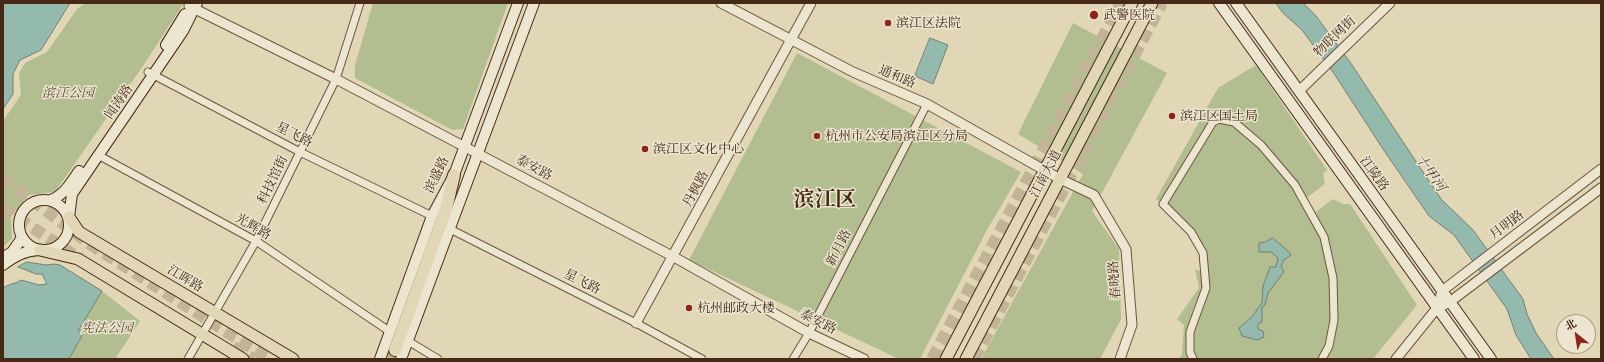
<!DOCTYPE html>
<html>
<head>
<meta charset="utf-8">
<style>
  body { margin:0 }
  #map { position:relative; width:1604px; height:362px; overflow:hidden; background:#e1d7b7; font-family:"EB Garamond","Noto Serif SC",serif }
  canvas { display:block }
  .frame { position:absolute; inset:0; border:4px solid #462a17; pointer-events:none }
  .north { position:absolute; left:1556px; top:314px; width:40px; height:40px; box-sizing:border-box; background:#ece5d0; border:1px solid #aa9a86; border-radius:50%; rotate:330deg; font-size:11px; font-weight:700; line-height:16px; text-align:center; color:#462a17 }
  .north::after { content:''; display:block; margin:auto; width:14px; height:18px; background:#8f2418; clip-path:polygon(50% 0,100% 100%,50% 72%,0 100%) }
</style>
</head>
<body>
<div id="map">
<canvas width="1604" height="362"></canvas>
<div class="frame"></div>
<div class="north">北</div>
</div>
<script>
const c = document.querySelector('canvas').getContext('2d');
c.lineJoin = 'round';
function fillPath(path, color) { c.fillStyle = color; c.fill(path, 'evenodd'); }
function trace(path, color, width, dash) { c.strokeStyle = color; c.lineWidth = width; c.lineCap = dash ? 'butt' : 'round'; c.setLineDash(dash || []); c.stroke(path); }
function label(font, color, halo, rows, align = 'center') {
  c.font = font + ' "EB Garamond","Noto Serif SC",serif'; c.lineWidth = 3; c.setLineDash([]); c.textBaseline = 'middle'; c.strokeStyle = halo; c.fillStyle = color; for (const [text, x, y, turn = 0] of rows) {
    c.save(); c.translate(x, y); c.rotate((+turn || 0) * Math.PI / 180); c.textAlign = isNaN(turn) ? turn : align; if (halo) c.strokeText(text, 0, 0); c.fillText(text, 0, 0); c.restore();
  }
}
const green = new Path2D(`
  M85,3h99l-41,63 -88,126 -26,3 -18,21 1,22 -9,9v-126l18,-26 -2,-22 6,-10 22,-11 30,-43z
  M373,3h135l-45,126 -11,1 -97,-52v-13z
  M1073,23l94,50 -75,138 27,38 2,70 -21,40h-119l102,-185 -65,-40z
  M797,53l224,119 -34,58 -67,129h-21l-210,-99z
  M1256,65l71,105 -4,4 2,10 -21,16 8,15 21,-16 10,5h7l67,101 -44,54h-194l3,-5 2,-29 -7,-6 22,-31 -4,-19 9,4c0,-6 0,-13 -1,-19 -4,-17 -32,-45 -47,-55l62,-111z
  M102,291l38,30 -25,38h-46l14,-25 -5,-3z`);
const water = new Path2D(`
  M3,3h67l-29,47 -21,10 -7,14v20l-10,15z
  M1276,3h27l13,13 34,46 91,137 32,31 34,47 16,22 4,15 9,19 18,26h-23l-15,-24 -9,-26 -53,-74 -25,-19 -46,-67 -48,-74 -33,-45 -19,-17z
  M930,38l18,7 -15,39 -18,-8z
  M1273,238l16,14 2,3 -7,5 -3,6 3,6 -16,21 -3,12 -3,2v15l-4,2v5l5,2 1,6 -7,3 -15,-4 -3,-8 12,-10 11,-15 1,-17 7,-19h6l2,-9 -7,-6h-12v-9l6,-1z
  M27,262l19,3 8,-1 6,1 42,26 -24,40 5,3 -14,25h-66v-71c5,-4 13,-4 18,-8l18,5 8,-1 -5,-10h-6l-18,-7z`);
const trunkTunnel = new Path2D(`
  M3,178l87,66 179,115
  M3,208l77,51
  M233,347l20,12
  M391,359l4,-9
  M932,359l189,-356
  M974,359l188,-356`);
const minor = new Path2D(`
  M148,72l152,80 132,64
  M98,155l158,86 133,90
  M450,229l186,94 66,36
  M408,341l30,18
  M188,359l68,-118 80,-162 24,-76
  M793,359l16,-26 118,-229
  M1193,359l-3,-7v-20l16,-44 -3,-35 -12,-21 -28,-28 50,-82 6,-3 15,3 27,23 34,40 29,52 9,41 1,42 -5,26 -7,13`);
const tertiary = new Path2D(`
  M721,3l132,69 74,32 133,75 34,16 32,54 6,76 -12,34
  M189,6l147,73 338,178 135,76 55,26
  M1299,91l91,-88
  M1444,305l7,-4 150,-113
  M636,323l175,-320
  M1396,359l41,-51 5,-17 159,-122`);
const secondary = new Path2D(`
  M1219,3l255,356
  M1236,3l255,356
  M166,45l19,-31
  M19 225a25 25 0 1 1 50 0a25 25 0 1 1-50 0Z
  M51,200c13,-5 20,-17 28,-29
  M69,217l3,-23 111,-163 14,-28
  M4,257l8,-5 10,-14
  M3,265c12,-9 21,-14 36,-15
  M380,359l52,-143 22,-41 64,-172
  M401,359l133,-356`);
const primary = new Path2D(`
  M69,217l10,15 214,127
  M40,250l38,9 165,100
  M946,359l186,-356
  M966,359l186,-356`);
const trunk = new Path2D(`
  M395,350l51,-141 8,-34`);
const markers = [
  [1094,15,5,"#8f2418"],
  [888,23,4,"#8f2418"],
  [1172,116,4,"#8f2418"],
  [817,136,4,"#8f2418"],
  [645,149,4,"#8f2418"],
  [689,308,4,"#8f2418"]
];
const poiNames = [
  ["武警医院",1103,15],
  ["滨江区法院",896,23],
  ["滨江区国土局",1180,116],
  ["杭州市公安局滨江区分局",825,136],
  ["滨江区文化中心",653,149],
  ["杭州邮政大楼",697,308]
];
const streetNames = [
  ["物联网街",1335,37,-44],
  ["通和路",897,77,23],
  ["闻涛路",119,102,-55],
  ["星飞路",294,135,27],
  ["泰安路",534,168,28],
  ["江南大道",1046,174,-62],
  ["江陵路",1374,174,54],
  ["滨盛路",437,175,-64],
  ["科技馆街",273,180,-64],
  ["丹枫路",696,189,-61],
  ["月明路",1507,225,-37],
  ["光辉路",253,227,30],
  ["新月路",839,248,-63],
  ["江晖路",185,279,31],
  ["春晓路",1115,280,-94],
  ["星飞路",582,282,27],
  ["泰安路",818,322,27]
];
const parkNames = [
  ["滨江公园",68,93],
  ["宪法公园",107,328]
];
const waterNames = [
  ["十甲河",1430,173,55]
];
const townNames = [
  ["滨江区",825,200]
];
fillPath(green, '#b2be8f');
fillPath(water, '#94baad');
trace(water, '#758071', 1);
trace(trunkTunnel, '#c2b497', 12, [12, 6]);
trace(minor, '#6d553f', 9);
trace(tertiary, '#6d553f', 11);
trace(secondary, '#462a17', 12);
trace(primary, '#462a17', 13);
trace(trunk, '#462a17', 14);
trace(minor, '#ece5d0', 7);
trace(tertiary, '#ece5d0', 9);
trace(secondary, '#ece5d0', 10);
trace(primary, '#e1d7b7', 11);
trace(trunk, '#e1d7b7', 12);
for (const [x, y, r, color] of markers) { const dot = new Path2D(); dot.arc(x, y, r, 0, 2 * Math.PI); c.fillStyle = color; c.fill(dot); trace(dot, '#ece5d0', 1.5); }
label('13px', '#462a17', '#ece5d0', poiNames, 'left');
label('13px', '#462a17', '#ece5d0', streetNames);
label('italic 13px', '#5c482f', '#ece5d0', parkNames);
label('italic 14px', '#564735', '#ece5d0', waterNames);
label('bold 21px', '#462a17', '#ece5d0', townNames);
</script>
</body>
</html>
